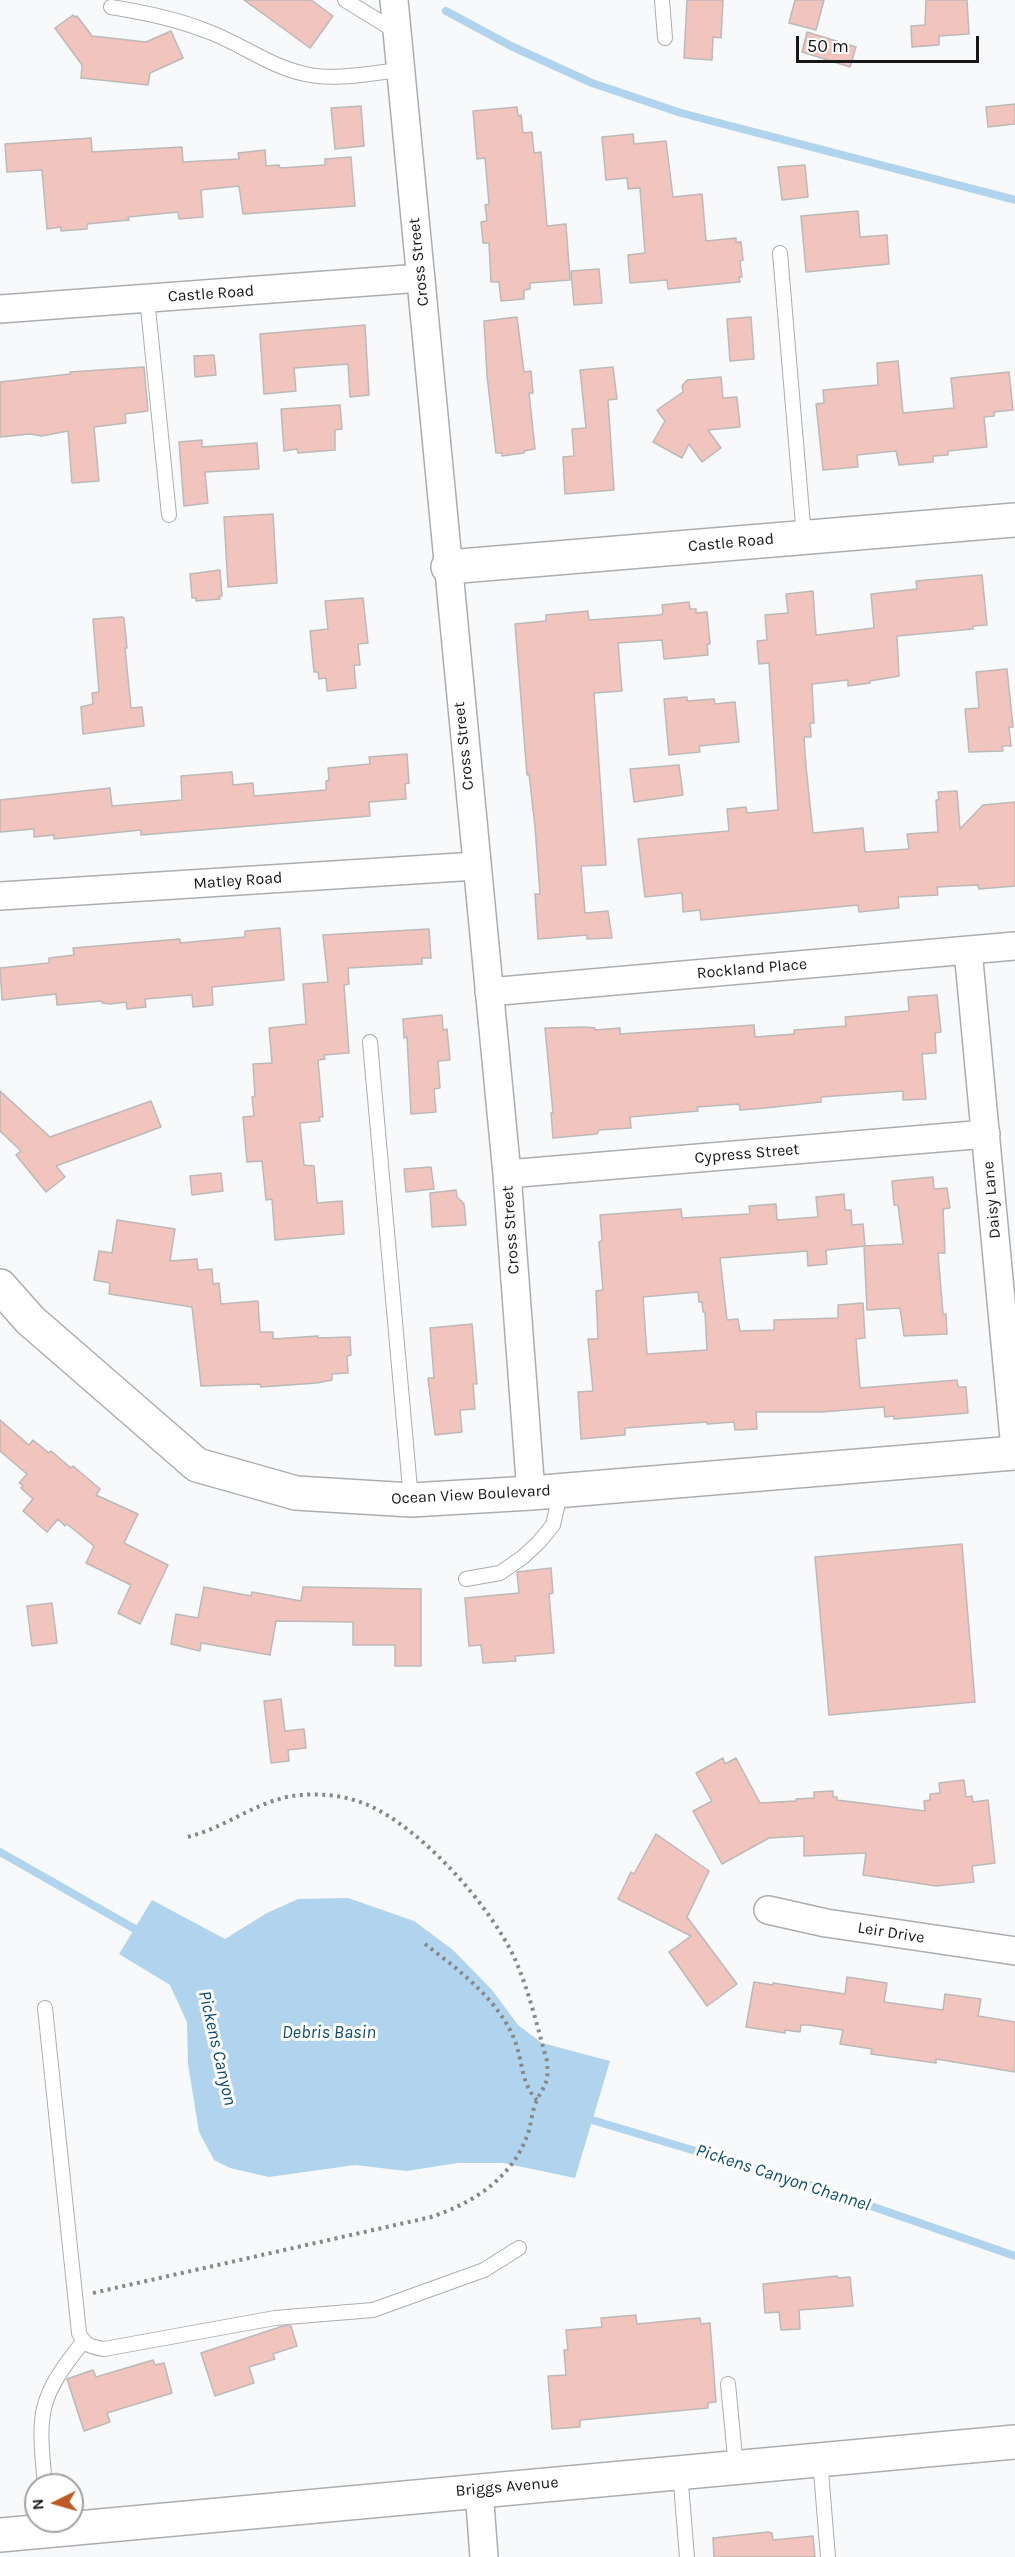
<!DOCTYPE html>
<html>
<head>
<meta charset="utf-8">
<style>
  body { margin:0 }
  #map { position:relative; width:1015px; height:2557px; overflow:hidden; background:#f8f9fb; font-family:Karla,sans-serif }
  canvas { display:block }
  .north { position:absolute; left:24px; top:2473px; width:60px; height:60px; box-sizing:border-box; background:#fff; border:2px solid #a2a2a3; border-radius:50%; rotate:265deg; font-size:16px; font-weight:700; line-height:24px; text-align:center; color:#171718 }
  .north::after { content:''; display:block; margin:auto; width:21px; height:27px; background:#be5a25; clip-path:polygon(50% 0,100% 100%,50% 72%,0 100%) }
  .scale { position:absolute; left:796px; top:36px; width:183px; height:27px; box-sizing:border-box; border:3px solid #171718; border-top:0; padding-left:8px; font-size:18px; line-height:21px; white-space:nowrap; color:#171718; -webkit-text-stroke:4px #fff; paint-order:stroke }
</style>
</head>
<body>
<div id="map">
<canvas width="1015" height="2557"></canvas>
<div class="north">N</div>
<div class="scale">50 m</div>
</div>
<script>
const c = document.querySelector('canvas').getContext('2d');
c.lineJoin = 'round';
function fillPath(path, color) { c.fillStyle = color; c.fill(path, 'evenodd'); }
function trace(path, color, width, dash) { c.strokeStyle = color; c.lineWidth = width; c.lineCap = dash ? 'butt' : 'round'; c.setLineDash(dash || []); c.stroke(path); }
function label(font, color, halo, rows, align = 'center') {
  c.font = font + ' Karla,sans-serif'; c.lineWidth = 6; c.setLineDash([]); c.textBaseline = 'middle'; c.strokeStyle = halo; c.fillStyle = color; for (const [text, x, y, turn = 0] of rows) {
    c.save(); c.translate(x, y); c.rotate((+turn || 0) * Math.PI / 180); c.textAlign = isNaN(turn) ? turn : align; if (halo) c.strokeText(text, 0, 0); c.fillText(text, 0, 0); c.restore();
  }
}
const water = new Path2D(`
  M348,1898l66,23 39,29 39,40 26,35 24,18 68,18 -35,117 -72,-15h-45l-52,8 -51,-6 -86,12 -39,-9 -16,-8 -15,-28 -11,-68 -1,-42 -17,-37 -51,-31 33,-54 73,39 42,-26 31,-14z`);
const stream = new Path2D(`
  M446,11l65,35 81,37 89,30 334,87
  M0,1852l142,81
  M582,2117l234,70 199,69`);
const building = new Path2D(`
  M244,0h67l22,16 -23,32z
  M687,0h36l-2,38 -8,-1 -1,23 -28,-2z
  M795,0h29l-8,30 -27,-7z
  M926,0h41l2,34 -30,2v9l-27,2 -1,-21 14,-1z
  M73,15l2,2 2,-1 15,20 54,6 25,-11 12,27 -33,15 -2,12 -67,-7 1,-13 -27,-37z
  M807,32l49,15 -6,20 -48,-15z
  M1015,104v20l-27,3 -2,-20z
  M361,106l3,40 -29,3 -4,-41z
  M517,107l1,9 3,-1 2,18 9,-1 2,21 7,-1 6,74 19,-2 4,56 -40,3v6l-6,1v9l-23,2 -2,-19h-8l-2,-39h-6l-2,-21 6,-1 -2,-16 4,-1 -4,-46 -8,1 -4,-48z
  M633,134l1,10 32,-3 7,56 29,-3 4,47 30,-3v4h5l2,18 -3,1 2,16h-3l1,5 -72,7 -1,-9 -37,3 -2,-28 17,-2 -5,-65 -12,1 -1,-11 -21,2 -4,-43z
  M91,138l1,14 90,-5 1,15 56,-3 -1,-6 27,-3 1,16 13,-1 1,3 45,-3v-6l26,-2 4,49 -112,8 -4,-28 -38,4 2,27 -24,2 -1,-7 -50,5 1,3 -42,4v5l-26,2v-4l-14,2 -5,-59 -35,2 -2,-28z
  M805,165l3,32 -26,3 -4,-33z
  M858,211l2,26 27,-2 2,29 -83,8 -5,-56z
  M599,269l3,34 -28,2 -3,-34z
  M517,317l7,55 7,-1 2,22h-4l6,56 -11,2v2l-22,3v-3h-6l-9,-77 -3,-55z
  M751,317l3,42 -24,2 -3,-42z
  M365,325l4,70 -19,2 -2,-33 -54,4 2,23 -32,3 -4,-60z
  M214,355l2,20 -21,2 -1,-21z
  M898,361l5,52 51,-5 -3,-30 58,-6 4,38 -19,2v4l-10,1 3,30 -39,4v4l-15,1v6l-34,3 -3,-14 -39,4 1,12 -35,3 -7,-66 8,-1 -1,-13 55,-5 -1,-22z
  M144,367l4,44 -23,3 1,9 -32,4 5,54 -27,2 -4,-52 -26,5 -12,-2 -30,3v-55l70,-8v-2z
  M613,367l4,32 -9,1 6,90 -49,4 -2,-37 11,-1 -2,-27 14,-1 -6,-58z
  M721,377l2,21 14,-1 3,30 -32,3 13,18 -19,14 -13,-18 -7,14 -29,-16 12,-21 -8,-11 26,-18 -1,-6 5,-6z
  M340,405l2,24 -7,1v20l-37,3 -1,-4 -13,2 -3,-42z
  M202,440v7l55,-4 2,26 -54,3 3,31 -24,3 -5,-64z
  M273,514l4,69 -49,4 -4,-70z
  M220,570l2,26h-3l1,3 -24,2v-3h-4l-2,-24z
  M982,575l5,50 -14,1v3l-76,7 2,40 -29,5v2l-22,3v-6l-36,4 2,39h-4l1,14h-7l2,30 7,66 50,-5 2,24 44,-3 -2,-15 31,-2 -2,-32h3l-1,-8 19,-1 3,38 23,-24 32,-3v84l-36,3 -1,-4 -41,2 1,8 -40,2 1,11 -40,4 -1,-7 -157,15 -1,-10 -17,2 -1,-19 -37,4 -7,-58 91,-8 -2,-22 19,-2 1,6 31,-3 -9,-147 -10,1 -2,-23 10,-1 -2,-25 23,-2 -2,-19 27,-3 3,44 58,-7 -3,-34 46,-5 -1,-8z
  M363,598l5,45 -10,1 2,21h-6l2,23 -29,3 -1,-13 -7,1 -1,-7h-4l-4,-41 18,-2 -3,-28z
  M689,602l1,7h6v4l11,-1 3,32h-3l1,11 -44,4 -2,-19 -44,3 4,48 -28,2 12,172 -25,1 4,47 23,-2 4,27 -25,1v-4l-49,4 -3,-45h5l-5,-67 -6,-53 -2,1 -12,-151 31,-3v-6l42,-4 1,9 71,-5 3,-2 -1,-8z
  M122,617l2,1 3,30h-2l6,60 11,-1 2,19 -61,8 -2,-27 12,-3 -1,-11 7,-1 -6,-73z
  M1007,669l6,58h-4l2,19h-9l1,5 -34,1 -4,-43 14,-1 -3,-36z
  M687,697v4l27,-2 1,5 20,-2 4,40 -40,4 1,6 -31,3 -5,-56z
  M407,754l2,29 -4,1 1,15 -37,3 1,14 -229,19v-5l-87,9v-4l-20,2v-8l-34,3v-32l110,-12 2,18 70,-6 -1,-24 51,-4 1,13 20,-2 1,13 72,-6v-9l3,-1 -1,-12 42,-4 -1,-7z
  M679,765l4,30 -49,7 -4,-33z
  M280,928l4,52 -72,7 1,18 -20,2 -1,-12 -47,4 1,8 -19,2 -1,-7 -16,2 -8,-1v-2l-45,4 -1,-11 -54,6 -2,-32 49,-5v-5l25,-3 -1,-7 107,-9v4l65,-6v-6z
  M429,929l2,29h-9v6l-74,4 1,16 -5,1 5,68 -25,2 1,4 -7,1 5,57h-4l1,4 -20,2 4,42 10,1 3,37 25,-2 2,33 -69,6 -3,-41 -6,1 -4,-39 -15,1 -4,-45 11,-1 -2,-19 3,-1 -2,-32 19,-1 -3,-35 37,-4 -3,-40 25,-2 -5,-47z
  M937,995l4,37 -6,1 1,20 -14,1 4,45 -23,1v-9l-82,6v5l-56,6 -25,2 -1,-6 -42,3 1,4 -68,6 1,11 -32,2 -2,4 -44,4 -2,-25h2l-8,-85 40,-1 10,1v2l25,-2v6l134,-9 1,12 39,-3v-4l52,-4 -1,-9 64,-6 -1,-14z
  M442,1015l1,15 4,-1 3,31 -12,1 2,27 -6,1 2,23 -25,2 -4,-77 -3,1 -1,-19z
  M0,1091l50,46 101,-36 10,26 -105,39 9,11 -19,15 -30,-37 5,-4 -21,-20z
  M431,1167l3,22 -28,3 -2,-23z
  M221,1173l2,18 -31,4 -2,-19z
  M933,1177l1,12 13,-1 3,20 -7,1 2,44h-7l5,61h3l1,20 -43,2 -4,-28 -33,2 -3,-64 39,-2 -5,-39h-4l-2,-24z
  M456,1190l1,7 7,7 2,21 -34,2 -2,-34z
  M844,1194l1,16h6l1,15 11,-1 2,22 -39,4 1,14 -19,2 -1,-15 -87,7 7,62 11,-1 2,12 34,-1v-10l64,-2v-13l25,-2 2,35 -9,1 4,49 97,-8 1,7h8l2,26 -74,6v-3l-9,1 -1,-10 -62,5h-66l1,17 -22,1 -1,-8 -27,2v-2l-82,6v7l-44,4 -3,-47 15,-1 -5,-52h10l-2,-48 7,-1 -4,-48 3,-2 -2,-25 81,-6 1,9 68,-4 -1,-8 27,-2 1,16 41,-3 -2,-20zM698,1292l1,10h3l1,10h2l2,38 -60,4 -4,-57z
  M117,1220l58,9 -5,32 27,-2 1,11 14,-1 1,15 6,-1 2,21 37,-3 2,31h13v7l45,-3v2l32,-1 1,18 -4,1 1,17 -16,1v6l-15,3 -56,4 -1,-3 -59,2 -9,-79 -83,-13 1,-11 -16,-3 5,-29 13,2z
  M472,1324l5,60h-4l2,25 -15,1 2,22 -27,3 -7,-57h6l-4,-50z
  M0,1420l29,25 4,-5 16,13 2,-2 20,17 2,-2 27,23 -4,6 42,19 -14,29 44,22 -28,59 -22,-11 13,-28 -45,-22 8,-17 -27,-22 -2,2 -7,-7 -11,13 -24,-21 10,-12 -12,-11 2,-3 -4,-2 8,-9 -27,-23z
  M962,1544l13,158 -146,13 -14,-158z
  M551,1568l2,25 -4,1 5,59 -39,3 1,5 -33,2 -2,-18 -12,1 -4,-48 54,-5 -2,-21z
  M204,1587l47,9 1,-4 49,9 2,-14 118,2v77h-26v-21h-42v-23l-77,-1 -6,34 -69,-12 -1,8 -29,-7 5,-30 22,4z
  M52,1603l5,40 -25,3 -5,-40z
  M281,1699l4,32 19,-2 2,19 -18,2 1,11 -18,2 -7,-62z
  M723,1758l2,6 11,-6 24,45 36,-2v-2l18,-1v-6l19,-1v6h4v3l88,11 -1,-10 6,-1v-6l10,-1 -1,-10 25,-3 2,17 6,-1 1,6 15,-2 7,63 -23,3 2,16 -38,4 -73,-11 3,-22 -62,3v-20l-35,2 -47,26 -29,-53 19,-10 -16,-28z
  M656,1834l53,37 -22,46 50,67 -30,22 -38,-54 22,-16 -73,-37 13,-27 3,2z
  M847,1977l40,6 -3,19 59,8 2,-16 36,5 -3,17 37,6v50l-79,-13v4l-65,-9 1,-5 -32,-5 3,-14 -35,-5h-7l-1,7 -15,-2v3l-39,-6 8,-45 19,3v-2l72,11z
  M837,2276l1,2 12,-1 3,29 -54,4 1,19 -19,1 -2,-18 -14,1 -2,-29z
  M636,2315l1,9 63,-6 1,6 9,-1 6,79 -8,1v5l-128,12v7l-28,2 -4,-53 18,-1 -2,-25h4l-2,-20 36,-3 -1,-9z
  M283,2326h8l6,20 -24,8 2,5 -26,8 5,16 -39,13 -14,-43z
  M153,2360l2,5 9,-2 8,30 -65,20 3,9 -26,9 -17,-52 26,-9 3,7z
  M768,2532l4,1 1,7 40,-4 2,21h-101l-1,-19z`);
const path = new Path2D(`
  M425,1944c34,26 74,56 90,97 8,21 6,43 22,59
  M93,2293l338,-76c42,-14 80,-38 96,-81 4,-9 4,-19 7,-28 7,-22 16,-20 13,-47 -10,-35 -18,-71 -33,-104 -26,-54 -92,-128 -146,-152 -21,-9 -45,-12 -67,-10 -42,3 -74,33 -114,42`);
const service = new Path2D(`
  M345,0l52,32
  M662,0l3,38
  M111,7c31,5 63,11 93,23 35,12 64,36 101,44 30,7 65,-1 96,-4
  M780,253l24,284
  M147,298l22,217
  M370,1042l41,458
  M466,1579l34,-6 23,-16 16,-15 14,-17 8,-35
  M45,2008l34,325c5,12 12,14 25,16l171,-31 98,-8 111,-40 35,-22
  M728,2384l8,83
  M820,2459l8,98
  M680,2472l7,85
  M45,2485c-7,-72 -8,-86 38,-143`);
const minor = new Path2D(`
  M394,0l113,1174 24,319
  M0,309l421,-31
  M0,896l476,-30
  M968,950l47,499
  M489,992l526,-46
  M507,1174l479,-40
  M768,1910l58,13 189,28
  M479,2490l5,67`);
const tertiary = new Path2D(`
  M448,567l567,-47
  M0,1286l30,34 167,145 99,28 115,7 120,-7 484,-40
  M0,2535l1015,-93`);
const streetNames = [
  ["Cross Street",419,262,-96],
  ["Castle Road",211,294,-4],
  ["Castle Road",731,543,-5],
  ["Cross Street",464,746,-96],
  ["Matley Road",238,881,-4],
  ["Rockland Place",752,969,-5],
  ["Cypress Street",747,1154,-5],
  ["Daisy Lane",992,1200,-95],
  ["Cross Street",511,1230,-94],
  ["Ocean View Boulevard",471,1495,-3],
  ["Leir Drive",891,1933,9],
  ["Briggs Avenue",507,2487,-5]
];
const waterNames = [
  ["Debris Basin",329,2033],
  ["Pickens Canyon",217,2048,77],
  ["Pickens Canyon Channel",783,2178,18]
];
fillPath(water, '#b0d4ed');
trace(stream, '#b0d4ed', 8);
fillPath(building, '#f1c4be');
trace(building, '#bcb9b9', 1.5);
trace(service, '#acadaf', 16);
trace(minor, '#acadaf', 30);
trace(tertiary, '#acadaf', 36);
trace(path, '#878889', 4, [3, 4.5]);
trace(service, '#fff', 14);
trace(minor, '#fff', 27);
trace(tertiary, '#fff', 33);
label('16px', '#171718', '#fff', streetNames);
label('italic 18px', '#0d4c6d', '#fff', waterNames);
</script>
</body>
</html>
